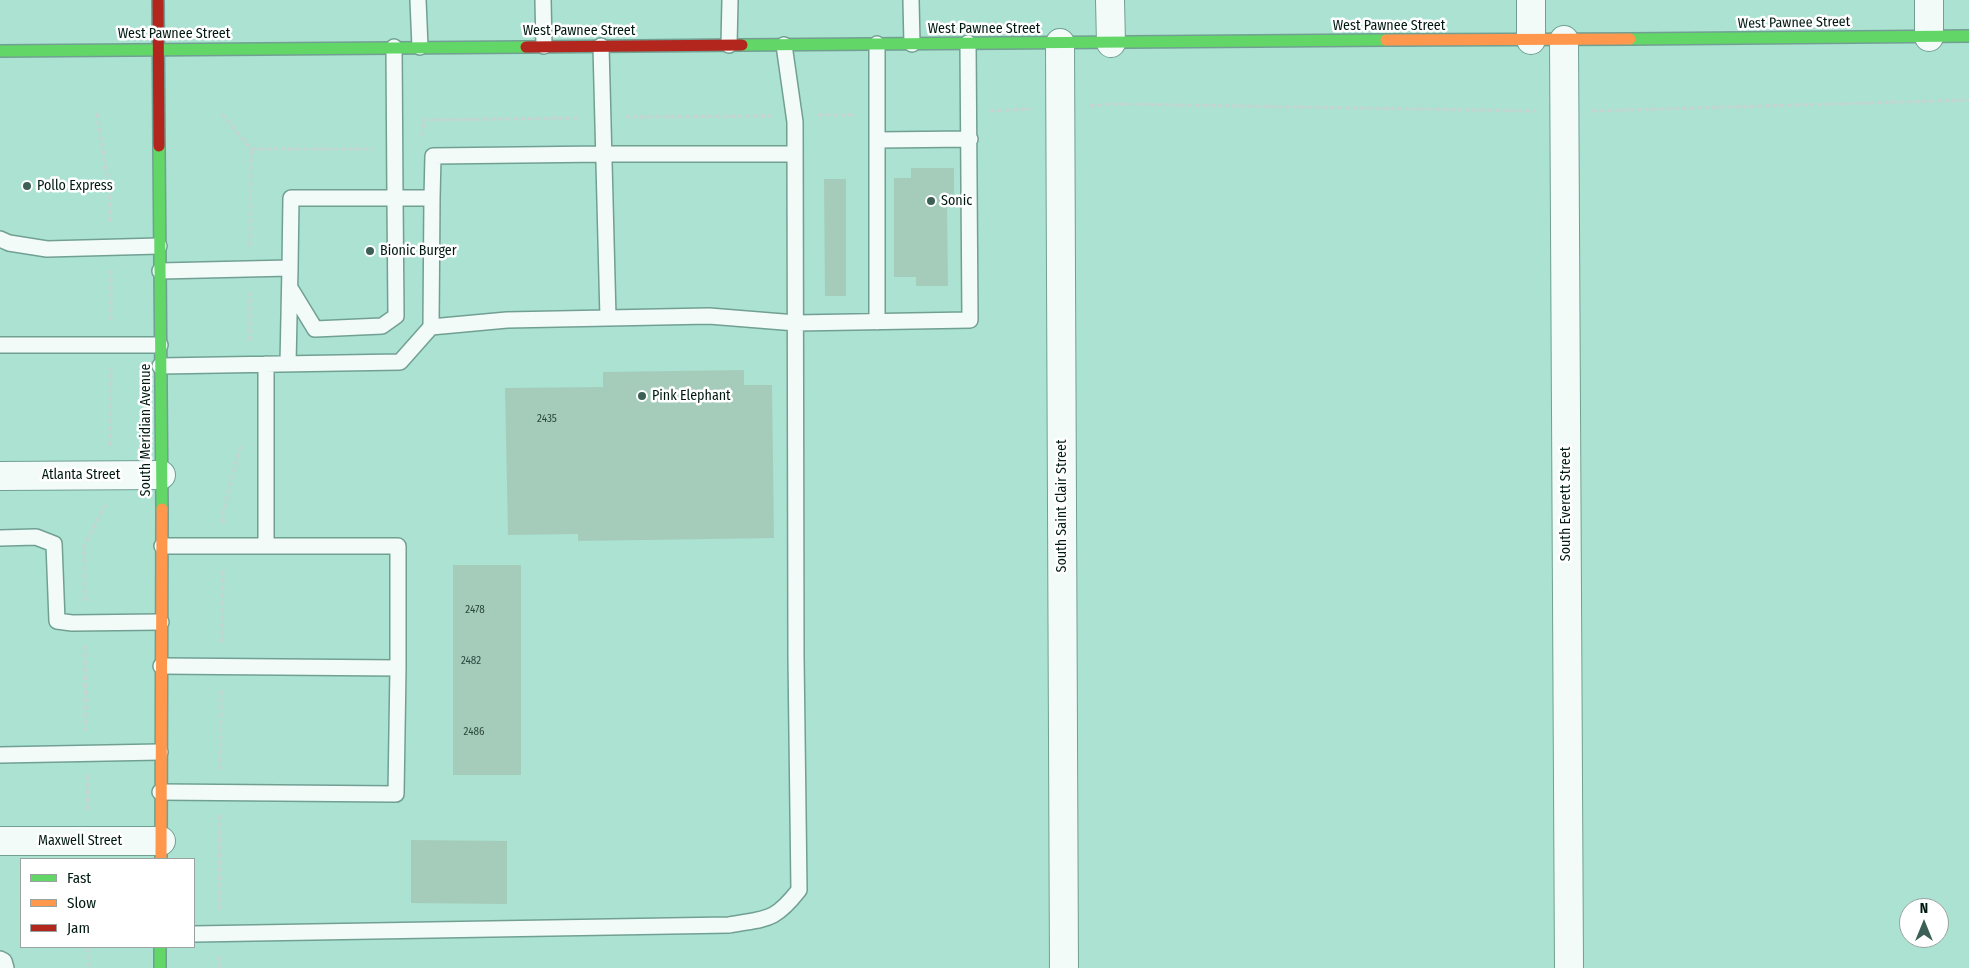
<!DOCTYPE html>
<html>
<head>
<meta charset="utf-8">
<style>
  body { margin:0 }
  #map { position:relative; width:1969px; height:968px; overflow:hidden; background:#abe2d2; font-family:"Fira Sans Condensed",sans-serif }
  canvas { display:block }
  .legend { position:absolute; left:20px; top:858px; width:175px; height:90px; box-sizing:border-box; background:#fff; border:1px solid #99a3a0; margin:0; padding:6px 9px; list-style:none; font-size:15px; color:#001a12 }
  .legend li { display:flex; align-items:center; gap:10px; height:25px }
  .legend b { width:25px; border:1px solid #99a3a0 }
  .north { position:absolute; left:1899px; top:898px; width:50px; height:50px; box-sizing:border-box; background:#fff; border:1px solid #99a3a0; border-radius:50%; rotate:0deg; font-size:14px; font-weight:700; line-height:20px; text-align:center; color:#001a12 }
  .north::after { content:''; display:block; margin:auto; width:18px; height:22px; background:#3c6055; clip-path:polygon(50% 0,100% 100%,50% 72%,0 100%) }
</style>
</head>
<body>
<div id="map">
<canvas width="1969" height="968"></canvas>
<ul class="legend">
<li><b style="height:6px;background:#63d668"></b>Fast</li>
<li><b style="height:6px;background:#ff974d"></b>Slow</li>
<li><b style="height:6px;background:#b3261e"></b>Jam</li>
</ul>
<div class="north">N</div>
</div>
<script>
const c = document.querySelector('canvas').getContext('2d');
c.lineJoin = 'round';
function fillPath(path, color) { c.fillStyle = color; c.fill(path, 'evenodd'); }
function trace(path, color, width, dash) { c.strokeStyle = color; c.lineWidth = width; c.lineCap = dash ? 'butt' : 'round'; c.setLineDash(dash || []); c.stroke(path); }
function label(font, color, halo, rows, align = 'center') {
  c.font = font + ' "Fira Sans Condensed",sans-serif'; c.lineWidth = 5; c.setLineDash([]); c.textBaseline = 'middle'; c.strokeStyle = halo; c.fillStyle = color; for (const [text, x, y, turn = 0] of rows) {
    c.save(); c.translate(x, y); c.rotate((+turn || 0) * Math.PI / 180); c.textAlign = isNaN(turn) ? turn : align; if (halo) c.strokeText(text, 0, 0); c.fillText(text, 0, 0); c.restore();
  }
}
const building = new Path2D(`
  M911,168h43v38h-7l1,80h-32v-9h-22v-99h17z
  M824,179h22v117h-21z
  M744,370v15h28l2,153 -196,3v-7l-70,1 -3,-147 98,-1v-15z
  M453,565h68v210h-68z
  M411,840l96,1v63l-96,-1z`);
const path = new Path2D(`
  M1090,106l23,-2 423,7
  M990,111l41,-2
  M1592,111l377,-11
  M97,113l13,82v29
  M222,114l29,35h122
  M818,115h36
  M625,117l146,-1
  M422,136l2,-16 155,-2
  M250,246l1,-97
  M111,270v51
  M250,341v-49
  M110,446l1,-78
  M223,523v-12l18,-67
  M85,601l-1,-55 21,-41
  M222,643l1,-74
  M85,645l1,86
  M220,770l1,-81
  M87,775l1,36
  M219,910l1,-96
  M88,947l1,21
  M219,956v12`);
const lane = new Path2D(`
  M418,0l2,47
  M543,0l1,46
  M911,0l1,44
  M877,44v278
  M729,45l1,-45
  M601,46l7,272 101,-2 87,7 174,-3 -2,-277
  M877,140l93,-1
  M432,198l1,-42 171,-2h191
  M0,239l9,4 38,6 112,-3
  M160,271l130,-3 -2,96
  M290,288l25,41 67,-3 14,-10 -1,-118h-104l-1,70
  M431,327l76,-7 101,-2
  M0,345h160
  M266,364v182
  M160,366l240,-4 31,-35 1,-129h-37l-1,-151
  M0,538l36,-1 18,7 3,77 15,2 89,-1
  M161,666l237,2v-122h-236
  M0,755l160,-3
  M160,792l236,2 2,-126
  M194,934l535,-9c38,-7 45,-3 70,-35l-3,-233 -1,-535 -11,-77
  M0,959l4,2 2,7`);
const street = new Path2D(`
  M1110,0l1,43
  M1531,0v40
  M1929,0v37
  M1564,40l5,928
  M1060,43l4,925
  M0,476l161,-1
  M0,841h161`);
const fast = new Path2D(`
  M1630,39l339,-3
  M742,45l644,-5
  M0,51l526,-4
  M159,146l3,363
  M160,947v21`);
const slow = new Path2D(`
  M1386,40l244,-1
  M161,859l1,-350`);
const jam = new Path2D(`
  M158,0l1,146
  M526,47l216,-2`);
const markers = [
  [27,186,5,"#3c6055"],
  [931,201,5,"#3c6055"],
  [370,251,5,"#3c6055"],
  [642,396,5,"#3c6055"]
];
const numberNames = [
  ["2435",547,419],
  ["2478",475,610],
  ["2482",471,661],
  ["2486",474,732]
];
const streetNames = [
  ["West Pawnee Street",1794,23,-1],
  ["West Pawnee Street",1389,26],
  ["West Pawnee Street",984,29],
  ["West Pawnee Street",579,31],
  ["West Pawnee Street",174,34],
  ["South Meridian Avenue",146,430,-90],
  ["Atlanta Street",81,475],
  ["South Everett Street",1566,504,-90],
  ["South Saint Clair Street",1062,506,-90],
  ["Maxwell Street",80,841]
];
const poiNames = [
  ["Pollo Express",37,186],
  ["Sonic",941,201],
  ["Bionic Burger",380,251],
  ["Pink Elephant",652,396]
];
fillPath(building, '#a5ccba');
trace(lane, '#71a093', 18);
trace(street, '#71a093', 30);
trace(fast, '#71a093', 14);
trace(slow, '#71a093', 14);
trace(jam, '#71a093', 14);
trace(path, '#c4d5cf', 3, [5, 2.5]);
trace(lane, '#f2fbf8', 15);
trace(street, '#f2fbf8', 28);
trace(fast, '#63d668', 11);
trace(slow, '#ff974d', 11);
trace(jam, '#b3261e', 11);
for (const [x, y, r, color] of markers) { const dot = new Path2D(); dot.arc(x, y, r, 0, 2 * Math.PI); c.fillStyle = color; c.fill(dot); trace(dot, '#fff', 2); }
label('11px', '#2b483e', null, numberNames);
label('14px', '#001a12', '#fff', streetNames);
label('14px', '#001a12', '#fff', poiNames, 'left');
</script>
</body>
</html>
